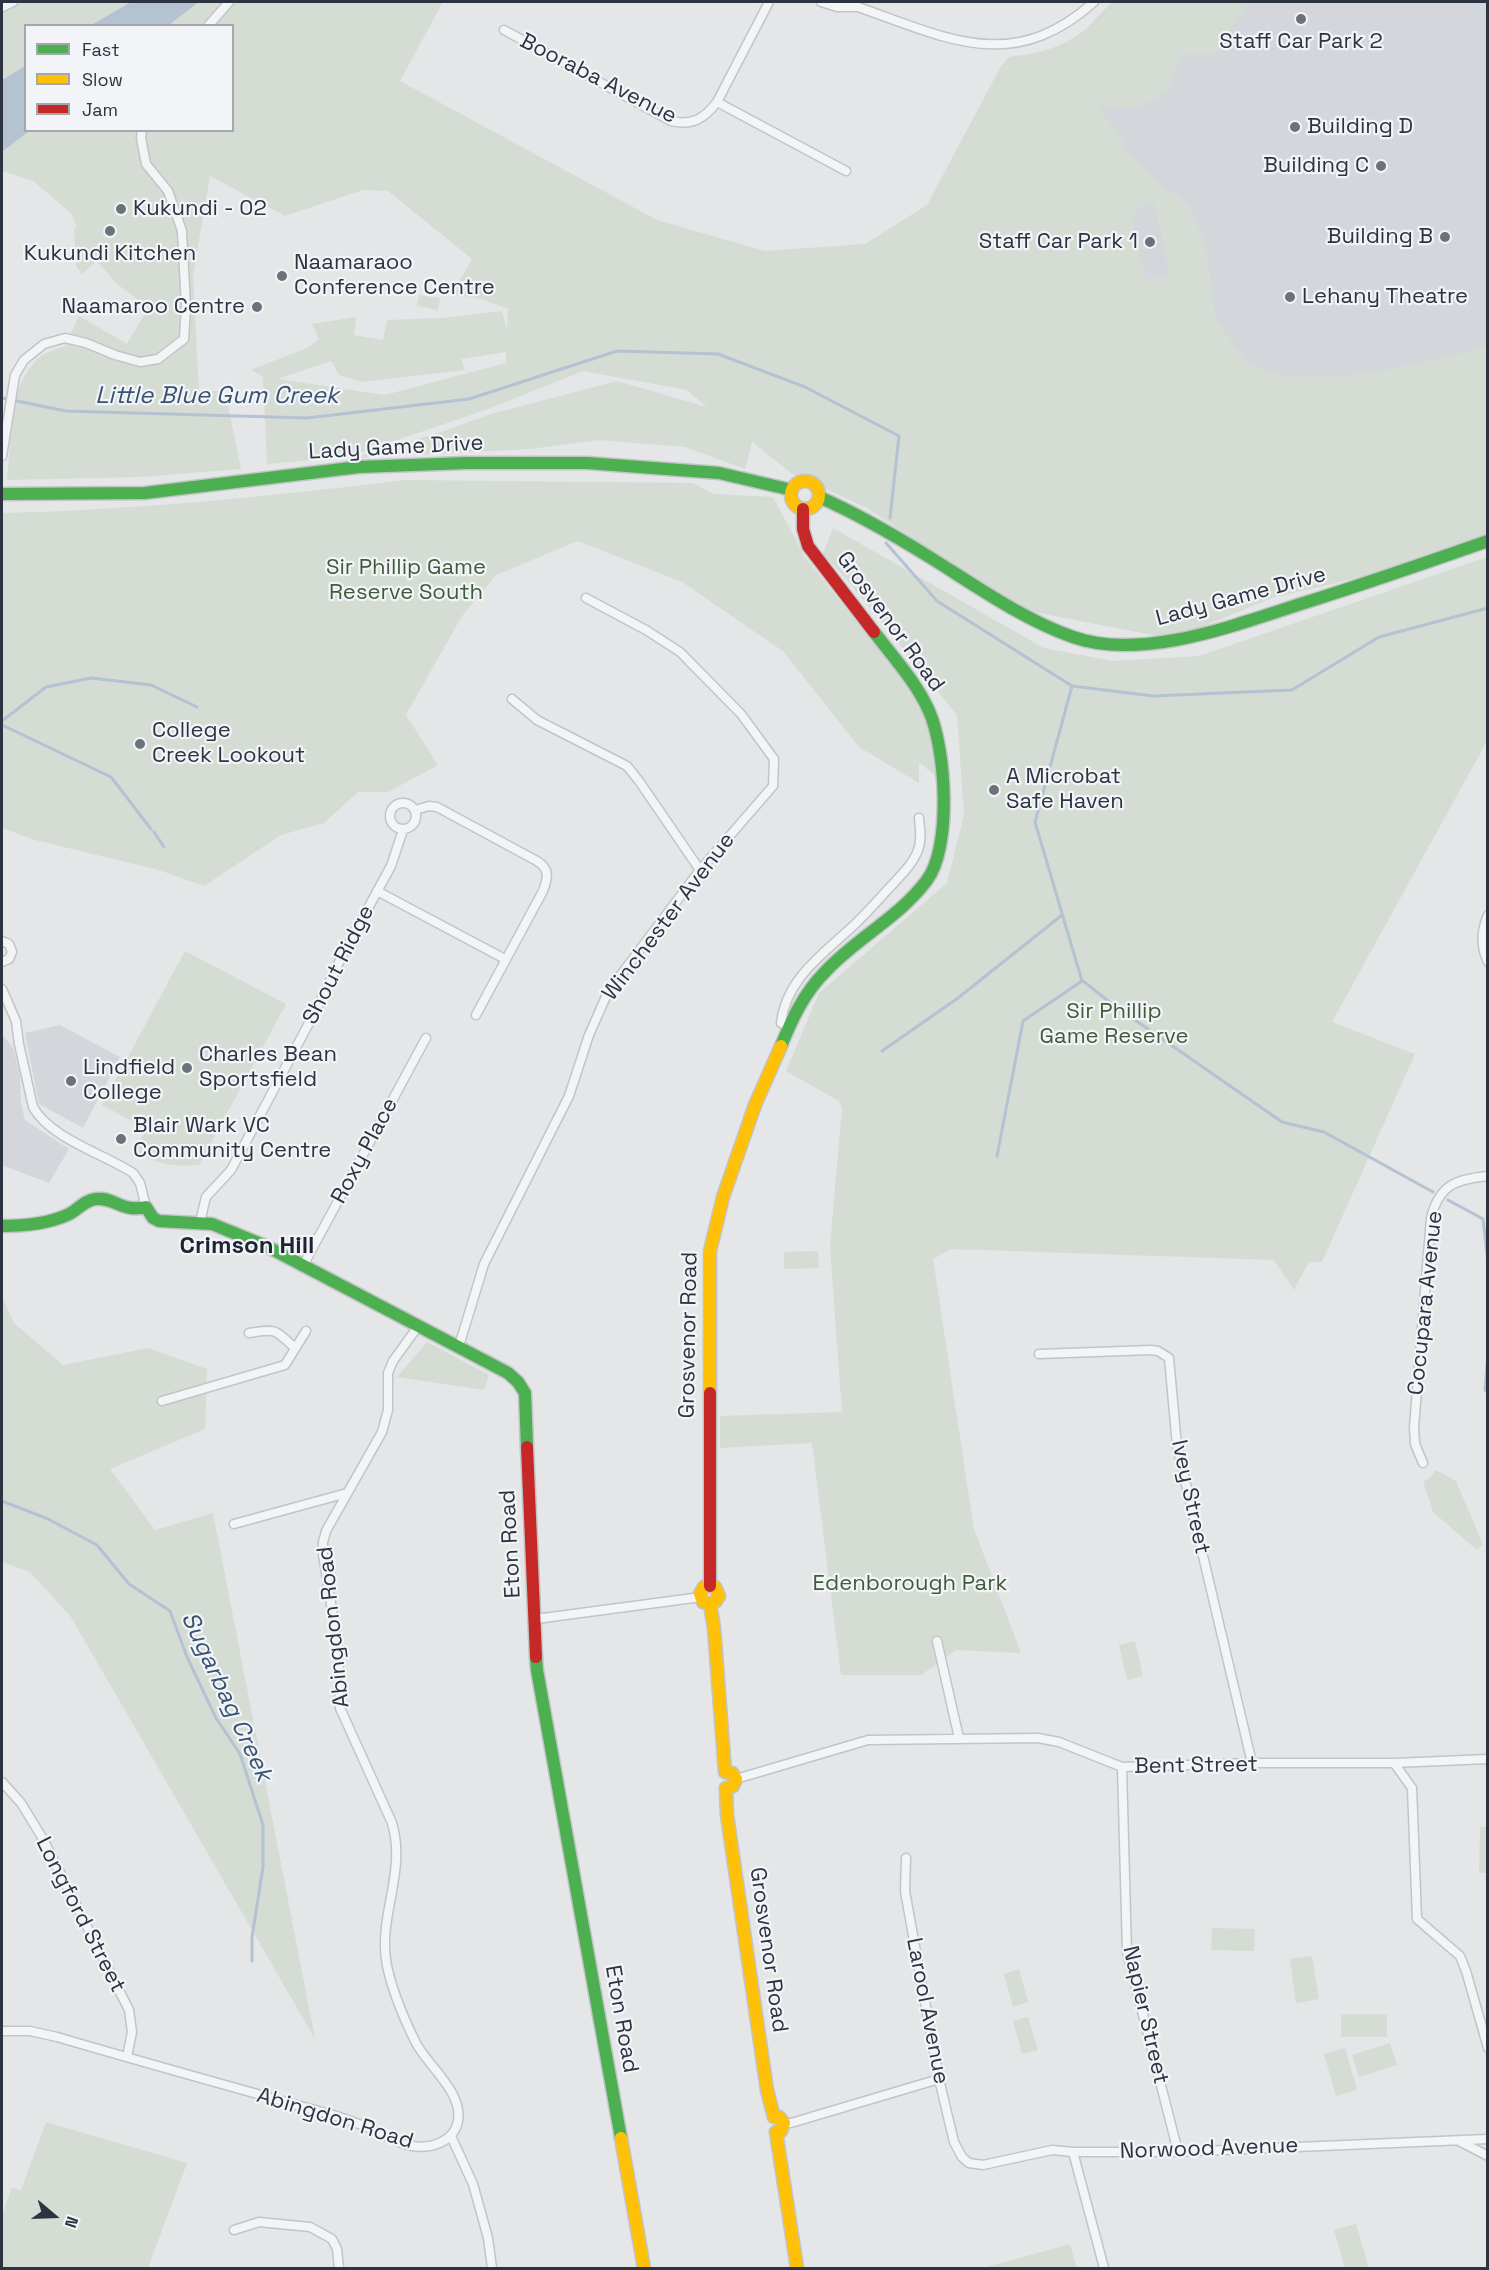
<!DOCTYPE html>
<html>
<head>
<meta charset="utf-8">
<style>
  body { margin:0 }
  #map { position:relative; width:1489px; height:2270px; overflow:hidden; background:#e4e6e8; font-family:"Space Grotesk",sans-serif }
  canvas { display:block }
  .frame { position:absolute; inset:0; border:3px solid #2c3341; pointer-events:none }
  .legend { position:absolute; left:24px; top:24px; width:210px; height:108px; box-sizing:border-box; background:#f2f4f7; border:2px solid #a3a7ae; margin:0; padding:8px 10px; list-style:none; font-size:18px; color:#2c3341 }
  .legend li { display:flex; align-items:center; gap:12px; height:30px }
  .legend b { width:30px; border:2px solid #a3a7ae }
  .north { position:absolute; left:24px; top:2186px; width:60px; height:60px; -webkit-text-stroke:4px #f2f4f7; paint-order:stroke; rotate:109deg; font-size:16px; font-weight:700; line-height:24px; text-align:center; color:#2c3341 }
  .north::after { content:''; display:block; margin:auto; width:21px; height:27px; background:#2c3341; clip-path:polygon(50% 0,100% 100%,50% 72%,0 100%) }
</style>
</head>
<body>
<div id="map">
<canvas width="1489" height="2270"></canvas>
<div class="frame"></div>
<ul class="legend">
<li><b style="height:8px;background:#4caf50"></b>Fast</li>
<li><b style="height:8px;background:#ffc107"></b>Slow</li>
<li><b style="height:8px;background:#c62828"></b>Jam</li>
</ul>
<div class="north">N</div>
</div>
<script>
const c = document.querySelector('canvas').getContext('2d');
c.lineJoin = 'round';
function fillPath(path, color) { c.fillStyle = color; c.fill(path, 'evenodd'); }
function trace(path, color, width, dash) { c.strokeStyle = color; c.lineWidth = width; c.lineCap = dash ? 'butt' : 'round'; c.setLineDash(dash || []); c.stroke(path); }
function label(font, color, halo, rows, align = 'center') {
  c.font = font + ' "Space Grotesk",sans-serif'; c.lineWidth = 4.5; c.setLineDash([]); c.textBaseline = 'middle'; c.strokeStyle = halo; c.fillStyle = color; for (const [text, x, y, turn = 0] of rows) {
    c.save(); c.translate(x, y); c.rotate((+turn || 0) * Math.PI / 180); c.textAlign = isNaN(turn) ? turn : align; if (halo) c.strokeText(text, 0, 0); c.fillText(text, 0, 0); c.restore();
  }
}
const built = new Path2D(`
  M1112,2h375v510l-57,18 -354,-292 10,-209z
  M60,1025l60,32 -37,71 -44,-24 -14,-71z
  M2,1034l11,14 7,27 1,29 4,16 44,29 -20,34 -47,-18z`);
const green = new Path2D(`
  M2,2h129l-40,23 -65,1 -1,40 -23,14z
  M199,2h244l-43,79 257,139 108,31 100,-7 62,-39 73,-137 9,-11c11,-2 23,-3 34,-6 27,-7 53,-27 69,-49h137l-35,53 -33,-1 -13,37 -30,17 -41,-2 6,9 13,15 11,20 27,28 35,27 17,41 10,74 31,43 35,13 58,1 61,-10 86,-20v188l-96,35 -119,28 -100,41 -153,-30 -152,-101 -76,-35 -39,-31 -7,27 -60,-22 -86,-7 -69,9 -177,9 88,-26 50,-18 126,-33 90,26 -20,-17 -104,-19 -92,37 -144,49 -80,7 -4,-87 -12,-7 58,-23 10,-8 -7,-15 44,-7 -2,18 29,5 4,-20 56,-2 59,-7 5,19 1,-21 -27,-10 -29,-5 20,-35 -84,-68 -25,-1 -78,26 -75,-40 -17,99 6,116h26l16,78 -101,8 -133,3c5,-40 -1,-94 33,-123 6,-5 17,-8 25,-11l14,-30 48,28 21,-36 -32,-25 -21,-24v3l-13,12 -6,-8 -2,-39h3l-6,-14 -38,-32 -31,-10v-19l27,-21 203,-1v-104l-63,-1zM1154,203l16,72 -24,5 -14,-62 9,-12zM506,352v11l-121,32 -108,-16 54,-18 8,14 23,7 103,-12 -4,-11z
  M419,295l21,3 -2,12 -21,-4z
  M406,480l287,3 21,11 59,3 32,60 117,147 17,75 -20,-17v21l-60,-36 -76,-96 -101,-69 -104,-41 -82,34 -34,41 -56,99 32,50 -50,27h-30l-34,31 -43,12 -77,51 -45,-16 -124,-30 -33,-12v-315c135,-3 269,-17 404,-33z
  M833,528l211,120 69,13 86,-5 288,-99v184l-155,281 83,32 -93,208h-13l-15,28 -20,-30 -323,-11 -18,10 41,270 47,124 -65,-3 -35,25h-80l-29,-232 -92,5v-32l122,-4 -12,-166 12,-138 -3,-7 -53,-30 33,-78 128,-110 17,-68 -7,-100 -109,-134 -25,-27z
  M185,951l101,53 -87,161c-29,2 -38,-1 -64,-12l11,-24 -44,-24z
  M818,1251l1,17 -35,1v-17z
  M2,1297l12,26 49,42 85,-17 59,21 -2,60 -95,40 45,61 58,-17 102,526 -244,-422 -41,-45 -28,-10z
  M427,1342l62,33 -5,15 -87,-13z
  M1436,1470l20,11 27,63 -6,6 -44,-38 -10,-31 6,-2z
  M1135,1641l8,35 -16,4 -8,-35z
  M1480,1827h7v46h-8z
  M1212,1928l43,1 -1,22 -43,-1z
  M1312,1956l7,43 -23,4 -6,-44z
  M1019,1969l9,33 -15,5 -9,-33z
  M1341,2014h46v23h-46z
  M1028,2017l10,33 -16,4 -9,-33z
  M1390,2043l7,22 -38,12 -7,-22z
  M1345,2048l12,42 -21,6 -12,-42z
  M46,2122l141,41 -39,105h-146v-53l10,-28 9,3z
  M1356,2224l13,44h-24l-11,-38z
  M1070,2244l7,24h-94z`);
const water = new Path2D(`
  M131,2h68l-30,23h-78z
  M25,66l1,64 3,1 -27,21v-72z`);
const stream = new Path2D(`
  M2,398l64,13 241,7 162,-19 148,-48 101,3 87,33 94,49 -9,82
  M886,543l51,58 135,85 81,10 139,-6 87,-53 109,-29
  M2,721l44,-34 45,-9 60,7 46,22
  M2,725l109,52 40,52
  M154,832l10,15
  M1083,981l29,23 170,118 42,10 109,60
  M882,1051l76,-53 104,-83
  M997,1156l26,-135 59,-40 -47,-159 37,-136
  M1448,1200l35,19 5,43
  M1488,1354l-3,36 3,3
  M2,1501l46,18 49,26 32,39 41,27 17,46 29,61 24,36 23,71v42l-11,70v24`);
const street = new Path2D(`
  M821,2l16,5h20
  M851,2l7,5c89,31 154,68 236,-5
  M2,7l11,-5
  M208,26l21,-24
  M504,30l167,91c21,5 33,-2 46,-19l52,-100
  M717,102l129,69
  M2,456l13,-81 9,-15 20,-16 21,-6 21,5 29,12 25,7 18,-3 26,-20 2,-32 -4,-76 -14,-40 -22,-27 -5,-26 1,-8
  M512,699l25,21 90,46 12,15 61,89
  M390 816a13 13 0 1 1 26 0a13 13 0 1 1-26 0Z
  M415,810l14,-4 8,1 100,54c13,8 11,17 6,30l-67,124
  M377,891l128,68
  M1488,915c-7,16 -8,31 0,47
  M2,941l7,3 3,8 -3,7 -7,3
  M2,989l14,32 3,23 14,63c17,31 71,47 100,66l7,10 6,24
  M789,1027l-8,-4c5,-44 42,-69 72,-97 13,-12 25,-26 38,-40 10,-11 22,-22 27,-36 4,-10 2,-22 1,-32
  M200,1222l6,-25 25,-27 86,-162 25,-52 49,-90 12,-36
  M304,1264l122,-226
  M249,1333c28,-4 24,-5 46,15
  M459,1346l25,-82 85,-168 20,-61 19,-43 92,-122 73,-84 1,-27 -33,-45 -61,-62 -34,-22 -60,-32
  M1039,1354l112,-4 7,1 11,7 8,88 75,317
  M162,1401l123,-36 21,-34
  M1423,1463l-8,-19 -1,-17 17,-209c8,-33 25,-39 57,-42
  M234,1524l113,-31
  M536,1619l165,-22
  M937,1641l22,97
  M1394,1763l18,25 5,131 43,37 6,15 22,77
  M1122,1767l5,185 51,200
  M736,1779l132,-39 170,-2 21,4 63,25 130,-4h142l94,-4
  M2,1782l19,21 22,36 86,171 3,22 -5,25
  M906,1858l-1,33 34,188 15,63 8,15 7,6 14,2 69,-15 21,2h105l310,-13
  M2,2031h28l27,6c92,27 186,53 279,79 13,4 26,9 38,14 12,6 25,14 38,16 19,3 42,-4 46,-25 5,-29 -30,-55 -42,-78 -12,-24 -23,-50 -29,-77 -10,-49 20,-93 5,-143l-52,-115 -2,-61 -15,-93v-12l3,-11 56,-99 6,-22v-37l5,-12 26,-36
  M784,2123h7l148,-44
  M451,2136l22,48 15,54 4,30
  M1459,2141l29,15
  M1073,2152l31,116
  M234,2230l25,-8 51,5 22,12 5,10 2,19`);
const fast = new Path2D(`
  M2,494l143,-1 214,-26 107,-4h121l132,10 73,17
  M819,497c39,17 75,38 112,61 45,28 91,61 142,79 70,25 167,-14 234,-35 61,-19 121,-40 181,-61
  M781,1046c11,-27 23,-53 44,-74 30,-33 75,-55 102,-92 25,-33 19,-131 2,-169 -13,-29 -35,-53 -55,-79
  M2,1226c22,0 45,-2 65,-11 10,-4 17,-15 29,-16 19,-2 26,14 50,8l7,11 6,3 53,3 54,22 242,127 10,9 7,11 2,54
  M536,1657l1,13 84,468`);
const slow = new Path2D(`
  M791 495a14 14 0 1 1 28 0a14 14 0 1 1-28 0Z
  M710,1393v-142l13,-54 32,-92 26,-59
  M710,1586l-6,1 -4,7 3,8 7,2
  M710,1586l5,1 4,9 -3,5 -6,3
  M710,1604l4,24 11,144
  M725,1772l7,1 4,6 -3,7 -7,2
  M726,1788l1,27 40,275 7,27
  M774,2117h5l5,6 -3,8 -5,1
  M776,2132l21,136
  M621,2138l23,130`);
const jam = new Path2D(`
  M803,509v20l5,17 66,86
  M710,1393v193
  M527,1447l9,210`);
const markers = [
  [1301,19,6,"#6c727b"],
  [1295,127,6,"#6c727b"],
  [1381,166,6,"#6c727b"],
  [121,209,6,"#6c727b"],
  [110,231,6,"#6c727b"],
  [1445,237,6,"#6c727b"],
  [1150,242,6,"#6c727b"],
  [282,276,6,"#6c727b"],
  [1290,297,6,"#6c727b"],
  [257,307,6,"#6c727b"],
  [140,744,6,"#6c727b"],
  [994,790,6,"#6c727b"],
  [187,1068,6,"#6c727b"],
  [71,1081,6,"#6c727b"],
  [121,1139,6,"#6c727b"]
];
const poiNames = [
  ["Staff Car Park 2",1301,42,"center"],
  ["Building D",1307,127],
  ["Building C",1369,166,"right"],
  ["Kukundi - 02",133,209],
  ["Building B",1433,237,"right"],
  ["Staff Car Park 1",1138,242,"right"],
  ["Kukundi Kitchen",110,254,"center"],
  ["Naamaraoo",294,263],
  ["Conference Centre",294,288],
  ["Lehany Theatre",1302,297],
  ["Naamaroo Centre",245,307,"right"],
  ["College",152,731],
  ["Creek Lookout",152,756],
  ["A Microbat",1006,777],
  ["Safe Haven",1006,802],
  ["Charles Bean",199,1055],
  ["Sportsfield",199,1080],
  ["Lindfield",83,1068],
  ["College",83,1093],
  ["Blair Wark VC",133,1126],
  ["Community Centre",133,1151]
];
const streetNames = [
  ["Booraba Avenue",598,79,27],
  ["Lady Game Drive",396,448,-3],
  ["Lady Game Drive",1241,597,-15],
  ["Grosvenor Road",890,622,54],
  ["Winchester Avenue",669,917,-53],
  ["Shout Ridge",339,965,-63],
  ["Roxy Place",365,1151,-62],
  ["Cocupara Avenue",1426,1303,-84],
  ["Grosvenor Road",689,1335,-89],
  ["Ivey Street",1190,1497,78],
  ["Eton Road",511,1544,-93],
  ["Abingdon Road",334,1627,-96],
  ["Bent Street",1196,1766,-1],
  ["Longford Street",80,1915,63],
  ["Grosvenor Road",768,1950,82],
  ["Larool Avenue",927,2011,79],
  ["Napier Street",1145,2015,77],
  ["Eton Road",621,2019,80],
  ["Abingdon Road",335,2119,17],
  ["Norwood Avenue",1209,2149,-2]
];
const parkNames = [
  ["Sir Phillip Game",406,568],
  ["Reserve South",406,593],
  ["Sir Phillip",1114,1012],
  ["Game Reserve",1114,1037],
  ["Edenborough Park",910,1584]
];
const waterNames = [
  ["Little Blue Gum Creek",217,396],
  ["Sugarbag Creek",226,1697,65]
];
const neighbourhoodNames = [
  ["Crimson Hill",247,1246]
];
fillPath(built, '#d3d6db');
fillPath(green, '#d5dcd4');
fillPath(water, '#b4c2d1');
trace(stream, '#b4c2d1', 3);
trace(street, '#c2c4c6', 11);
trace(fast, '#c2c4c6', 15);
trace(slow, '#c2c4c6', 15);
trace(jam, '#c2c4c6', 15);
trace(street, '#f3f4f5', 8);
trace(fast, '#4caf50', 12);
trace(slow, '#ffc107', 12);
trace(jam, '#c62828', 12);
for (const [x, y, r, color] of markers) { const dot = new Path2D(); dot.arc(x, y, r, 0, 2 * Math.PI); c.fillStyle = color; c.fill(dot); trace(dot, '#f2f4f7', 2); }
label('22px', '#2c3341', '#f2f4f7', poiNames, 'left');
label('22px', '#2c3341', '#f2f4f7', streetNames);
label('22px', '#405b3a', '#f2f4f7', parkNames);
label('italic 24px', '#385272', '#f2f4f7', waterNames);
label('bold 24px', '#1e2432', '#f2f4f7', neighbourhoodNames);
</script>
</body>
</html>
